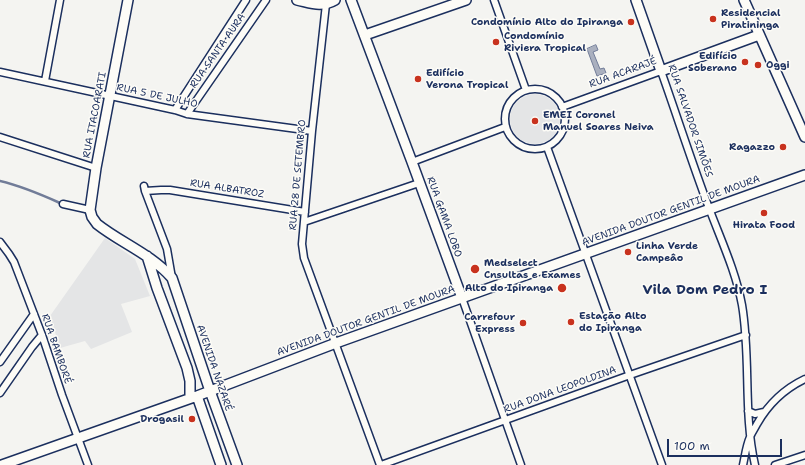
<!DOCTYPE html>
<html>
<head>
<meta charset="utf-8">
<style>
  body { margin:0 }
  #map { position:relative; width:805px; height:465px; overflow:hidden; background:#f4f4f1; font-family:"Shantell Sans",sans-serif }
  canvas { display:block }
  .scale { position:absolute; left:667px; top:439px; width:115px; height:18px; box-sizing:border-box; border:2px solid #1b2f5e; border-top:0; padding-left:5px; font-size:12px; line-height:14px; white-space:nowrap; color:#1b2f5e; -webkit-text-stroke:3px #fdfcf7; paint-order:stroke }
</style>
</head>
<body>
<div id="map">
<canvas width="805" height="465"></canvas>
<div class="scale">100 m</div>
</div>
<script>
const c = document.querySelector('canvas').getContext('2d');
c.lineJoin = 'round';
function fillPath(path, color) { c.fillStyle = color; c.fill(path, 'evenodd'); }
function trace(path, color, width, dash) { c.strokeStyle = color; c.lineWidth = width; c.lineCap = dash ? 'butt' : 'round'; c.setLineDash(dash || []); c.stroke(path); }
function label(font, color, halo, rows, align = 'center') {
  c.font = font + ' "Shantell Sans",sans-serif'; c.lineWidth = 3; c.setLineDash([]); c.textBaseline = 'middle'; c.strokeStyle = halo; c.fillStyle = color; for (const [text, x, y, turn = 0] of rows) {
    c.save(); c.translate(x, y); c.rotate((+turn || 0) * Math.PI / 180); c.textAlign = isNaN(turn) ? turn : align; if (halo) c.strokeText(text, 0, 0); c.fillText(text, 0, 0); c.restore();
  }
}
const built = new Path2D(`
  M510 119a25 25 0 1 1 50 0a25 25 0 1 1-50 0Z
  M105,238l30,21 15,37 -29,8 11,28 -41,17 -6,-8 -25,7 -10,-32z`);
const water = new Path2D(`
  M596,45l2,5 -5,2 7,17 4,-1 2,5 -9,3 -10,-27z`);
const stream = new Path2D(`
  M0,181c21,5 40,13 60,22`);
const street = new Path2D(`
  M494,0l32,90
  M326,4l-14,127 -10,113 2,14 76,207
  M0,72l175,38 12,4 125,17
  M45,81l15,-81
  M505 119a30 30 0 1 1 60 0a30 30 0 1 1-60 0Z
  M562,107l99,-36c16,45 31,92 48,137 12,32 27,64 33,97 9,53 1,108 13,160
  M175,110l71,-110
  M187,114l79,-114
  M0,137l96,31
  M547,147c38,106 77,212 115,318
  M412,162l93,-35
  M144,186l1,5 22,58 5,29
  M145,191l16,-1h9l135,22
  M63,204l27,6
  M304,222l115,-39
  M0,242l9,12 5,8 28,73 20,60 26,70
  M462,298l59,167
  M0,362l34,-48
  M0,393l32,-46 10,-12
  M748,411l7,3 9,-2
  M381,465l249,-90 116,-40
  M743,465c2,-9 3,-19 7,-28 2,-5 5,-9 7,-13 12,-21 27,-35 48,-45
  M775,465l30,-10`);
const secondary = new Path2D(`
  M128,0l-32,168 -6,42 2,7 5,7c24,19 54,30 75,54l38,113 27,74
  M297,0c14,3 24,8 38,0
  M351,0l61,162 50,136
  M636,0l25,71 98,-36
  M744,0l61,137
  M365,35l101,-35
  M147,256l10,32 30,80 3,13v17
  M197,396l24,69
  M2,465l195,-69 139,-53 469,-168`);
const markers = [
  [713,19,4,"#c8321e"],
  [631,22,4,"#c8321e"],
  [496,42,4,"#c8321e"],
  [745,62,4,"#c8321e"],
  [758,65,4,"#c8321e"],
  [418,79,4,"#c8321e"],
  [535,121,4,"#c8321e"],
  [783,147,4,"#c8321e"],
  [764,213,4,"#c8321e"],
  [628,252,4,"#c8321e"],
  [475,269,5,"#c8321e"],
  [562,288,5,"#c8321e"],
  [571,322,4,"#c8321e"],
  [523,323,4,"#c8321e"],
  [192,419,4,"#c8321e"]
];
const poiNames = [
  ["Residencial",721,13],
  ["Piratininga",721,25],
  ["Condomínio Alto do Ipiranga",623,22,"right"],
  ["Condomínio",504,36],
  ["Riviera Tropical",504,48],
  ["Edifício",737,56,"right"],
  ["Soberano",737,68,"right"],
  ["Oggi",766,65],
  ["Edifício",426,73],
  ["Verona Tropical",426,85],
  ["EMEI Coronel",543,115],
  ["Manuel Soares Neiva",543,127],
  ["Ragazzo",775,147,"right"],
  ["Hirata Food",764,225,"center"],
  ["Linha Verde",636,246],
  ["Campeâo",636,258],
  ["Medselect",484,263],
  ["Cnsultas e Exames",484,275],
  ["Alto do Ipiranga",553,288,"right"],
  ["Estação Alto",579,316],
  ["do Ipiranga",579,328],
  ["Carrefour",515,317,"right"],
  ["Express",515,329,"right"],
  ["Drogasil",184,419,"right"]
];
const streetNames = [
  ["RUA SANTA AURA",218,51,-55],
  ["RUA ACARAJÉ",623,73,-20],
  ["RUA 5 DE JULHO",157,96,12],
  ["RUA ITACOARATI",95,115,-79],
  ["RUA SALVADOR SIMÕES",690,121,71],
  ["RUA 28 DE SETEMBRO",298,175,-85],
  ["RUA ALBATROZ",227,189,9],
  ["AVENIDA DOUTOR GENTIL DE MOURA",671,211,-20],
  ["RUA GAMA LOBO",444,217,70],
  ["AVENIDA DOUTOR GENTIL DE MOURA",366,321,-20],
  ["RUA BAMBORÉ",56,349,71],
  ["AVENIDA NAZARÉ",214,368,71],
  ["RUA DONA LEOPOLDINA",560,390,-20]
];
const districtNames = [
  ["Vila Dom Pedro I",705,290]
];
fillPath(built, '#e4e5e6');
fillPath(water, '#aab0bf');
trace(water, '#717c98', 1);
trace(stream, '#717c98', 2.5);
trace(street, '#1b2f5e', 9);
trace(secondary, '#1b2f5e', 12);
trace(street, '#fdfcf7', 6);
trace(secondary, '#fdfcf7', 9);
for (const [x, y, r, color] of markers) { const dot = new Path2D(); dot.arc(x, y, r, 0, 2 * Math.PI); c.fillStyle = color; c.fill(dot); trace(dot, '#fdfcf7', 1.5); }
label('bold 10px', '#1b2f5e', '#fdfcf7', poiNames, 'left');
label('10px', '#1b2f5e', '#fdfcf7', streetNames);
label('bold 14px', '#1b2f5e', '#fdfcf7', districtNames);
</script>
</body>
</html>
